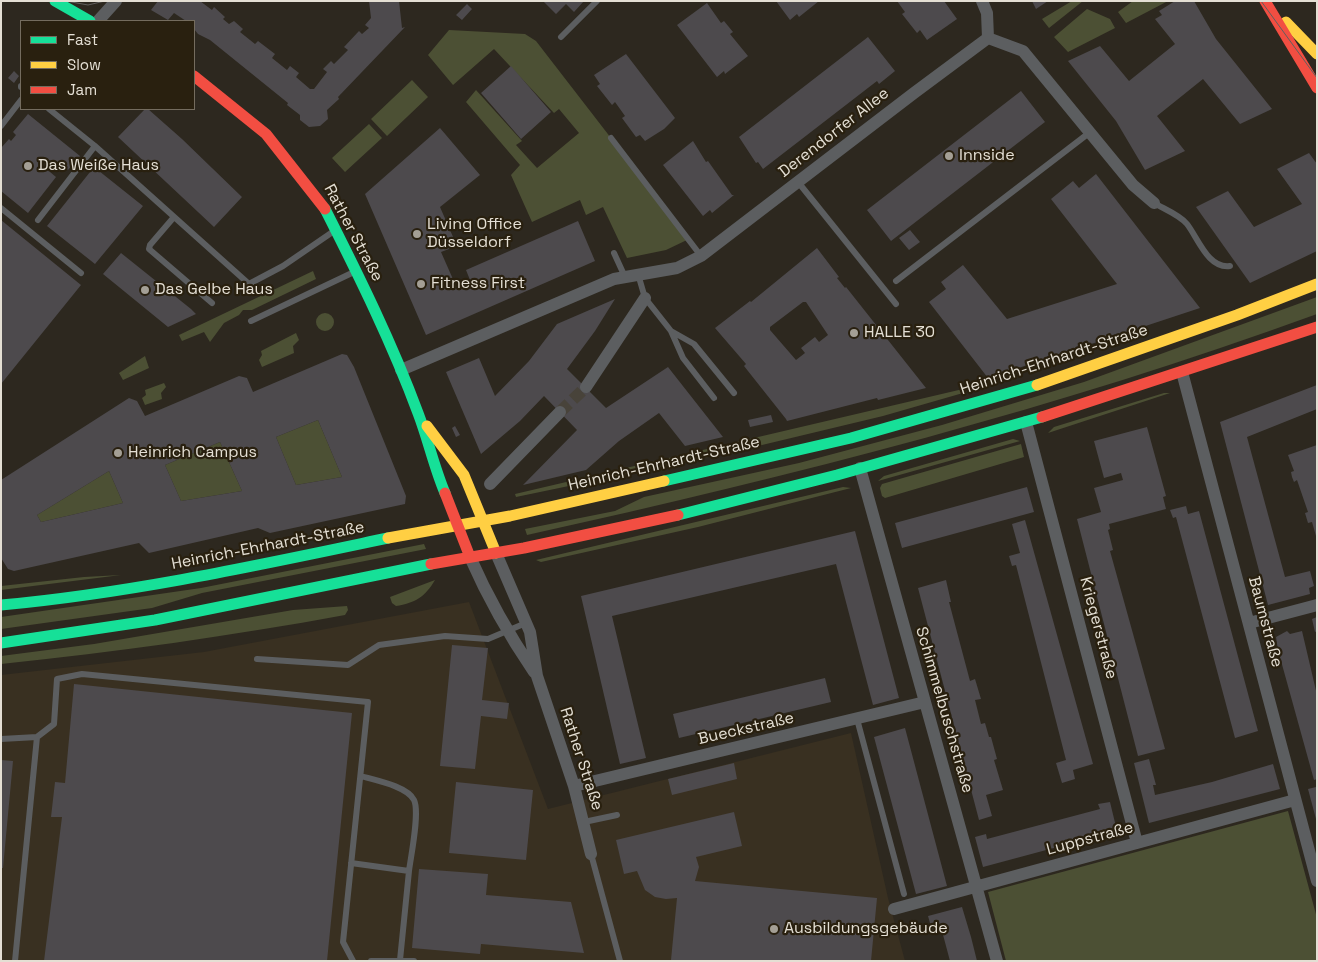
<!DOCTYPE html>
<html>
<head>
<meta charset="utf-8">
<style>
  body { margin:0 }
  #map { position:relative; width:1318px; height:962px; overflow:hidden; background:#2d281f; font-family:"Space Grotesk",sans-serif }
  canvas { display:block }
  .frame { position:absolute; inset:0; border:2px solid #e4dfd4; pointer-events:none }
  .legend { position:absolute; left:20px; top:20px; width:175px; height:90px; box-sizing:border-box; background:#29200f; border:1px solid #746c5e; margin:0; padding:6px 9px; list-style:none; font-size:15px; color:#e4dfd4 }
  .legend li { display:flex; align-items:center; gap:10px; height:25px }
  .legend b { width:25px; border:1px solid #746c5e }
</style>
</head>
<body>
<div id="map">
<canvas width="1318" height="962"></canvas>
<div class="frame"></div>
<ul class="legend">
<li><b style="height:6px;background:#16e098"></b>Fast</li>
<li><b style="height:6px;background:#ffcf43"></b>Slow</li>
<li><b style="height:6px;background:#f24e42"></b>Jam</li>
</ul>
</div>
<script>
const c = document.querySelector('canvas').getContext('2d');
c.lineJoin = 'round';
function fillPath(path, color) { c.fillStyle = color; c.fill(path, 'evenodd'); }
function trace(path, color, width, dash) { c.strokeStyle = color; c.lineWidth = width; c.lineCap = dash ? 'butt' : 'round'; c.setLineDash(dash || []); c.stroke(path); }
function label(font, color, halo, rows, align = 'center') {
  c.font = font + ' "Space Grotesk",sans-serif'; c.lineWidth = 4.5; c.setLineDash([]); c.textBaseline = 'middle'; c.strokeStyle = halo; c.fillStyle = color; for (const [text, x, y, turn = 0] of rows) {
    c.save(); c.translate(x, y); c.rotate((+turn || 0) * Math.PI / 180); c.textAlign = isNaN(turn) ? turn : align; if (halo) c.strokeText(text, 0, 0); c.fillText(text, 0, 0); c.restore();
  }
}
const industrial = new Path2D(`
  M469,602l79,207 303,-76 37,165 17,63h-904v-286l203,-23z`);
const green = new Path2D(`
  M1072,1h11l-34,27 -7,-9z
  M1133,1h35l-42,22 -8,-11z
  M1087,9l23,10 5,9 -47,24 -14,-15z
  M449,30l76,4 11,7 153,198 -23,11 -39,8 -24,-51 -17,8 -6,-15 -48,22 -21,-47 9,-10 -54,-63 10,-12 46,51 -6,4 21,23 42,-35 -20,-24 -5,4 -60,-64 -41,36 -25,-30z
  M412,80l16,17 -41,39 -16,-17z
  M369,124l13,14 -37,34 -13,-14z
  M313,271l3,8 -64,31h-9l-4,5 -15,8 -14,19 -6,-10 -22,9 -3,-6z
  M1317,297v17c-257,94 -523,162 -790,221l-2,-6 90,-18 29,-14 155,-34 143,-38 142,-43z
  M316 322a9 9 0 1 1 18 0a9 9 0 1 1-18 0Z
  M296,333l3,7 -6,6 1,7 -32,14 -3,-7 3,-5 -1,-4z
  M145,356l4,12 -26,12 -4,-7z
  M164,383l2,4 -5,6 1,6 -17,6 -3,-7 4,-3 -1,-5z
  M963,389v4l-80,23 -146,35 -221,46 -1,-3z
  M1164,393h6l-122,40 6,-6z
  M318,420l24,57 -46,8 -20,-48z
  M1013,439l7,2 -142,40 6,-5z
  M220,442l22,49 -61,10 -16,-36z
  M1021,444l3,13 -139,41 -3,-2 -2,-8 2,-4z
  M109,471l14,32 -82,19 -4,-7z
  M843,487l8,1 -153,39 -157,35 -5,-2z
  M424,544l2,5 -224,44 -50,15 -151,21v-12l200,-29z
  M121,575l-120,15v-4l83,-9z
  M435,580c-10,17 -20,23 -39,26l-4,-3 -2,-6z
  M347,606l1,4 -3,5c-114,21 -229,37 -344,49v-8l93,-12 199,-34z
  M1288,811l29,107v43h-311l-18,-69z`);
const building = new Path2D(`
  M158,1h42l12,9 2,-3 11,10 -2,2 6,5 5,-3 9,8 -3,3 15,12 3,-3 17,13 -3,4 15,12 3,-4 9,7 -3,4 14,12h4l13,-17 -4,-3 8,-8 3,3 14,-14 -4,-3 15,-16 3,3 7,-6 -4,-3 6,-7 -2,-17h30l3,27 3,-1 -67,70 1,2 -12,11 1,9 -8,7 -11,1 -9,-7v-5l-13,-10 1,-2 -78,-63 -12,-6 -4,-5v-8h-8l-12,-8 -6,7 -17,-10z
  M543,1h41l-10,11 -8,-8 -10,10z
  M776,1h43l-20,16 -2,-3 -7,6z
  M897,1h47l13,18 -30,21 -7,-10 -3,3 -15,-19 3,-2z
  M1032,1h16l-12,8z
  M1175,1h19l22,38 56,70 -32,15 -37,-45 -46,37 28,35 -40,19 -29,-49 -48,-60 32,-15 29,35 46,-37 -20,-25 7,-4 -3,-4z
  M707,3l14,20 3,-2 9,11 -3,2 18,22 -23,18 -1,-3 -7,6 -40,-52z
  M467,4l5,5 -10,11 -6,-5z
  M868,37l27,34 -16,13 -2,-3 -114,88 -5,-7 -2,1 -17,-26z
  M626,54l49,64 -11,11 -19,12 -5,-6 -4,2 -14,-19 3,-2 -10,-14 -3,3 -15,-19 3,-2 -6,-9z
  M511,66l40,46 -30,27 -40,-46z
  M14,71l5,5 -5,7 -6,-5z
  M1021,91l24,31 -154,119 -24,-31z
  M145,109h3l34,30 60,58 -28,30 -96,-90z
  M28,114l52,42 -12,14 -10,-8 -8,10 6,5 -28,36 -27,-22v-43l8,-9 2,2 5,-6 -3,-3z
  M440,128l40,47 -40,32 17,39 -16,6 15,34 14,-6 -4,-10 112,-49 17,40 -169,74 -61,-141z
  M693,141l13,21 2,-1 24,34h2l-22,18 -2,-3 -7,6 -40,-51z
  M1309,153l8,11v87l-67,32 -54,-76 32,-16 26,36 48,-23 -25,-35z
  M94,167l49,39 -48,58 -48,-38z
  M1096,174l104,134 -212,70 -59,-76 17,-13 -5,-7 22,-17 44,54 110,-35 -66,-85 22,-18 6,7z
  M1,220l80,65 -80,99z
  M910,230l10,12 -11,8 -10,-12z
  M817,248l22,29 -2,1 8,10 1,-1 80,101 -48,12 -1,-2 -90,23 -1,-2 -42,-53 2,-2 -31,-36 35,-27 1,1zM803,302h3l22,33 -9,7 -4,-5 -14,11 4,5 -9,7 -26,-30v-3z
  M121,253l70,56 5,5 -28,13 -65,-53z
  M615,299l-20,32 -28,38 39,39 62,-41 55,70 -38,9 -26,-33 -40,28 -33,29 -63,15 54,-55 -33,-34 -24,25 -39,33 -35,-82 33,-14 16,38 34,-35 28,-37z
  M342,354l5,1 7,12 52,129 -1,8 -135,29 -12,-5 -109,25 -10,-10 -125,28 -6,-2 -7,-11v-78l128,-82 8,3 8,15 94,-40 8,2 6,14zM318,420l24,57 -46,8 -20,-48zM220,442l22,49 -61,10 -16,-36zM109,471l14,32 -82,19 -4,-7z
  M1317,385v24l-70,28 38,140 25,-6 4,15 -5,2 1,6 -42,11 -48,-183z
  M771,415l2,7 -23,5 -2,-7z
  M455,426l5,9 -4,2 -4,-9z
  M1147,427l19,69 -3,1 3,12 -57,15 1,5 -2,1 5,20 -3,1 55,198 -27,7 -61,-237 24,-7 -7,-24 29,-8 -2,-7 -17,5 -10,-37z
  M1317,445v91h-1l-4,-14 -4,1 -3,-10 3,-1 -11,-32 -3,2 -2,-5 -1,-5 3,-1 -6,-16z
  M1027,487l7,25 -132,36 -7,-25z
  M1186,506l2,8 11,-3 59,220 -23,7 -59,-221 -3,1 -3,-8z
  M1025,520l68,244 -20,6 2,9 -13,4 -6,-20 10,-3 -50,-195 -4,1 -3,-10 11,-3 -8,-29z
  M855,531l44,167 -26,7 -37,-141 -224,52 34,142 -26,6 -39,-168z
  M946,580l5,22h-2l21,79 5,-2 6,20 -6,1 6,24 4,-1 4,14h2l6,22 -3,1 9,30 -17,5 6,21 -13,4 -61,-232z
  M1317,617v14l-2,1 -3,-13z
  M1287,631l3,3 12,-3 15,64v84l-3,1 -36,-130 -2,-13z
  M452,645l36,3 -6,52 27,3 -2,16 -26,-3 -6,53 -35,-3z
  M825,678l6,24 -152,36 -6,-24z
  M74,684l278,29 -25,248h-283l18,-144h-11l4,-35 10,1z
  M905,728l42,158 -31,8 -42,-157z
  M1149,759l7,26h-3l2,10 57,-13 61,-18 7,25 -131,34 -15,-60z
  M1,760l12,1 -10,107h-2z
  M734,763l3,16 -65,16 -4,-16z
  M456,782l77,8 -7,70 -77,-7z
  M1316,787l1,3 -1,29 -8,-30z
  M1110,802l7,29 -134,36 -8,-30 11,-3 1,5 113,-30 -2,-5z
  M734,812l8,34 -46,11 3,10 -4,14 182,17 -6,63 -200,-1 6,-62 -11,1 -11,-2 -10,-7 -8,-19 -13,3 -8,-34z
  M419,869l69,5 -2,21 85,7 13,51 -103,-9 -1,10 -68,-6z
  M962,907l9,30 6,24h-27l-8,-30 -9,3 -5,-18z`);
const streetTunnel = new Path2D(`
  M560,412l26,-25`);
const lane = new Path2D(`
  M561,37l36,-36
  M21,86v1
  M49,109l46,37 154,138 34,-18 51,-35
  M1,126l20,-26
  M611,138l90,118
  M798,182l98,122
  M1154,203c10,6 26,12 33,21 11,14 21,45 43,42
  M1,208l80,65
  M174,217l-24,28 -1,4 63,54
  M38,220l57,-74
  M614,253l11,24
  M638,274l7,24 26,33 12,27 31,40
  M896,281l193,-148
  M251,321l103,-49
  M671,331l23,13 40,49
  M257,659l91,6 31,-20 66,-9 43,3 38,-16
  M857,719l47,175
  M37,737l17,-13 3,-45 25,-5 286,28 -25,240 10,19
  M1,739l36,-2 -22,224
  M361,776c13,4 46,10 53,24 6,12 -3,55 -5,71
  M584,822l33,-7
  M591,854l29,107
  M351,863l58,8 -9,89
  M371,961h43`);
const street = new Path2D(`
  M98,21l18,-20
  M988,38l35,13 110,134 21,18
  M401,370l213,-91 63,-11 24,-12 213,-163 74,-55 -1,-25 -5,-12
  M1182,372l135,509
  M586,387l59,-89
  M1026,422l111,421
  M860,468l137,493
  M490,484l70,-72
  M496,553l34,79 7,44 37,110 17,68
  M470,557c18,41 39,78 64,115
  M1249,623l68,-18
  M574,786l351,-84
  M894,909l401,-109`);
const fast = new Path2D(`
  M55,1l35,20
  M325,209c34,67 67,134 93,204 10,26 16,54 27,80
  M664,481l187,-43 186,-53
  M678,515l159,-40 205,-58
  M1,605c130,-12 258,-40 387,-67
  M1,643l154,-23 276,-56`);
const slow = new Path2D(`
  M1286,22l31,32
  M1037,385l200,-70 80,-31
  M427,426l37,49 32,78
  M388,538l122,-22 154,-35`);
const jam = new Path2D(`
  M1265,1l52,87
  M194,76l72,58 59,75
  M1042,417l275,-90
  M445,493l25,64
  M431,564l93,-16 154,-33`);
const tram = new Path2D(`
  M66,1l22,4 17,-4
  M1261,1l56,77`);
const markers = [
  [949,156,5,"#a49f95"],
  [28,166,5,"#a49f95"],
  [417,234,5,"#a49f95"],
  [421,284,5,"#a49f95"],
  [145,290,5,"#a49f95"],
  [854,333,5,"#a49f95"],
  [118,453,5,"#a49f95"],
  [774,929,5,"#a49f95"]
];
const streetNames = [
  ["Derendorfer Allee",834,133,-38],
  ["Rather Straße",353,233,62],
  ["Heinrich-Ehrhardt-Straße",1054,360,-18],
  ["Heinrich-Ehrhardt-Straße",664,464,-13],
  ["Heinrich-Ehrhardt-Straße",268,546,-11],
  ["Baumstraße",1265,622,75],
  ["Kriegerstraße",1098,628,75],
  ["Schimmelbuschstraße",944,710,74],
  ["Bueckstraße",746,729,-13],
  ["Rather Straße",581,759,72],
  ["Luppstraße",1090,839,-15]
];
const poiNames = [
  ["Innside",959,156],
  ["Das Weiße Haus",38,166],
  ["Living Office",427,225],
  ["Düsseldorf",427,243],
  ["Fitness First",431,284],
  ["Das Gelbe Haus",155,290],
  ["HALLE 30",864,333],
  ["Heinrich Campus",128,453],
  ["Ausbildungsgebäude",784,929]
];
fillPath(industrial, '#393021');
fillPath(green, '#4c5034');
fillPath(building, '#4d4a4d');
trace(streetTunnel, '#48433a', 12, [12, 6]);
trace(lane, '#5c5e60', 6);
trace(street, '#5c5e60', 12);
trace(fast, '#16e098', 11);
trace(slow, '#ffcf43', 11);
trace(jam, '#f24e42', 11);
trace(tram, '#615f5d', 1);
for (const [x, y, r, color] of markers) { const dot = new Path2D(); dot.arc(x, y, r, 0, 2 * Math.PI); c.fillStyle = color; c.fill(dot); trace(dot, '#29200f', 2); }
label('16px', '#e4dfd4', '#29200f', streetNames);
label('16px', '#e4dfd4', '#29200f', poiNames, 'left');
</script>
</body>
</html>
